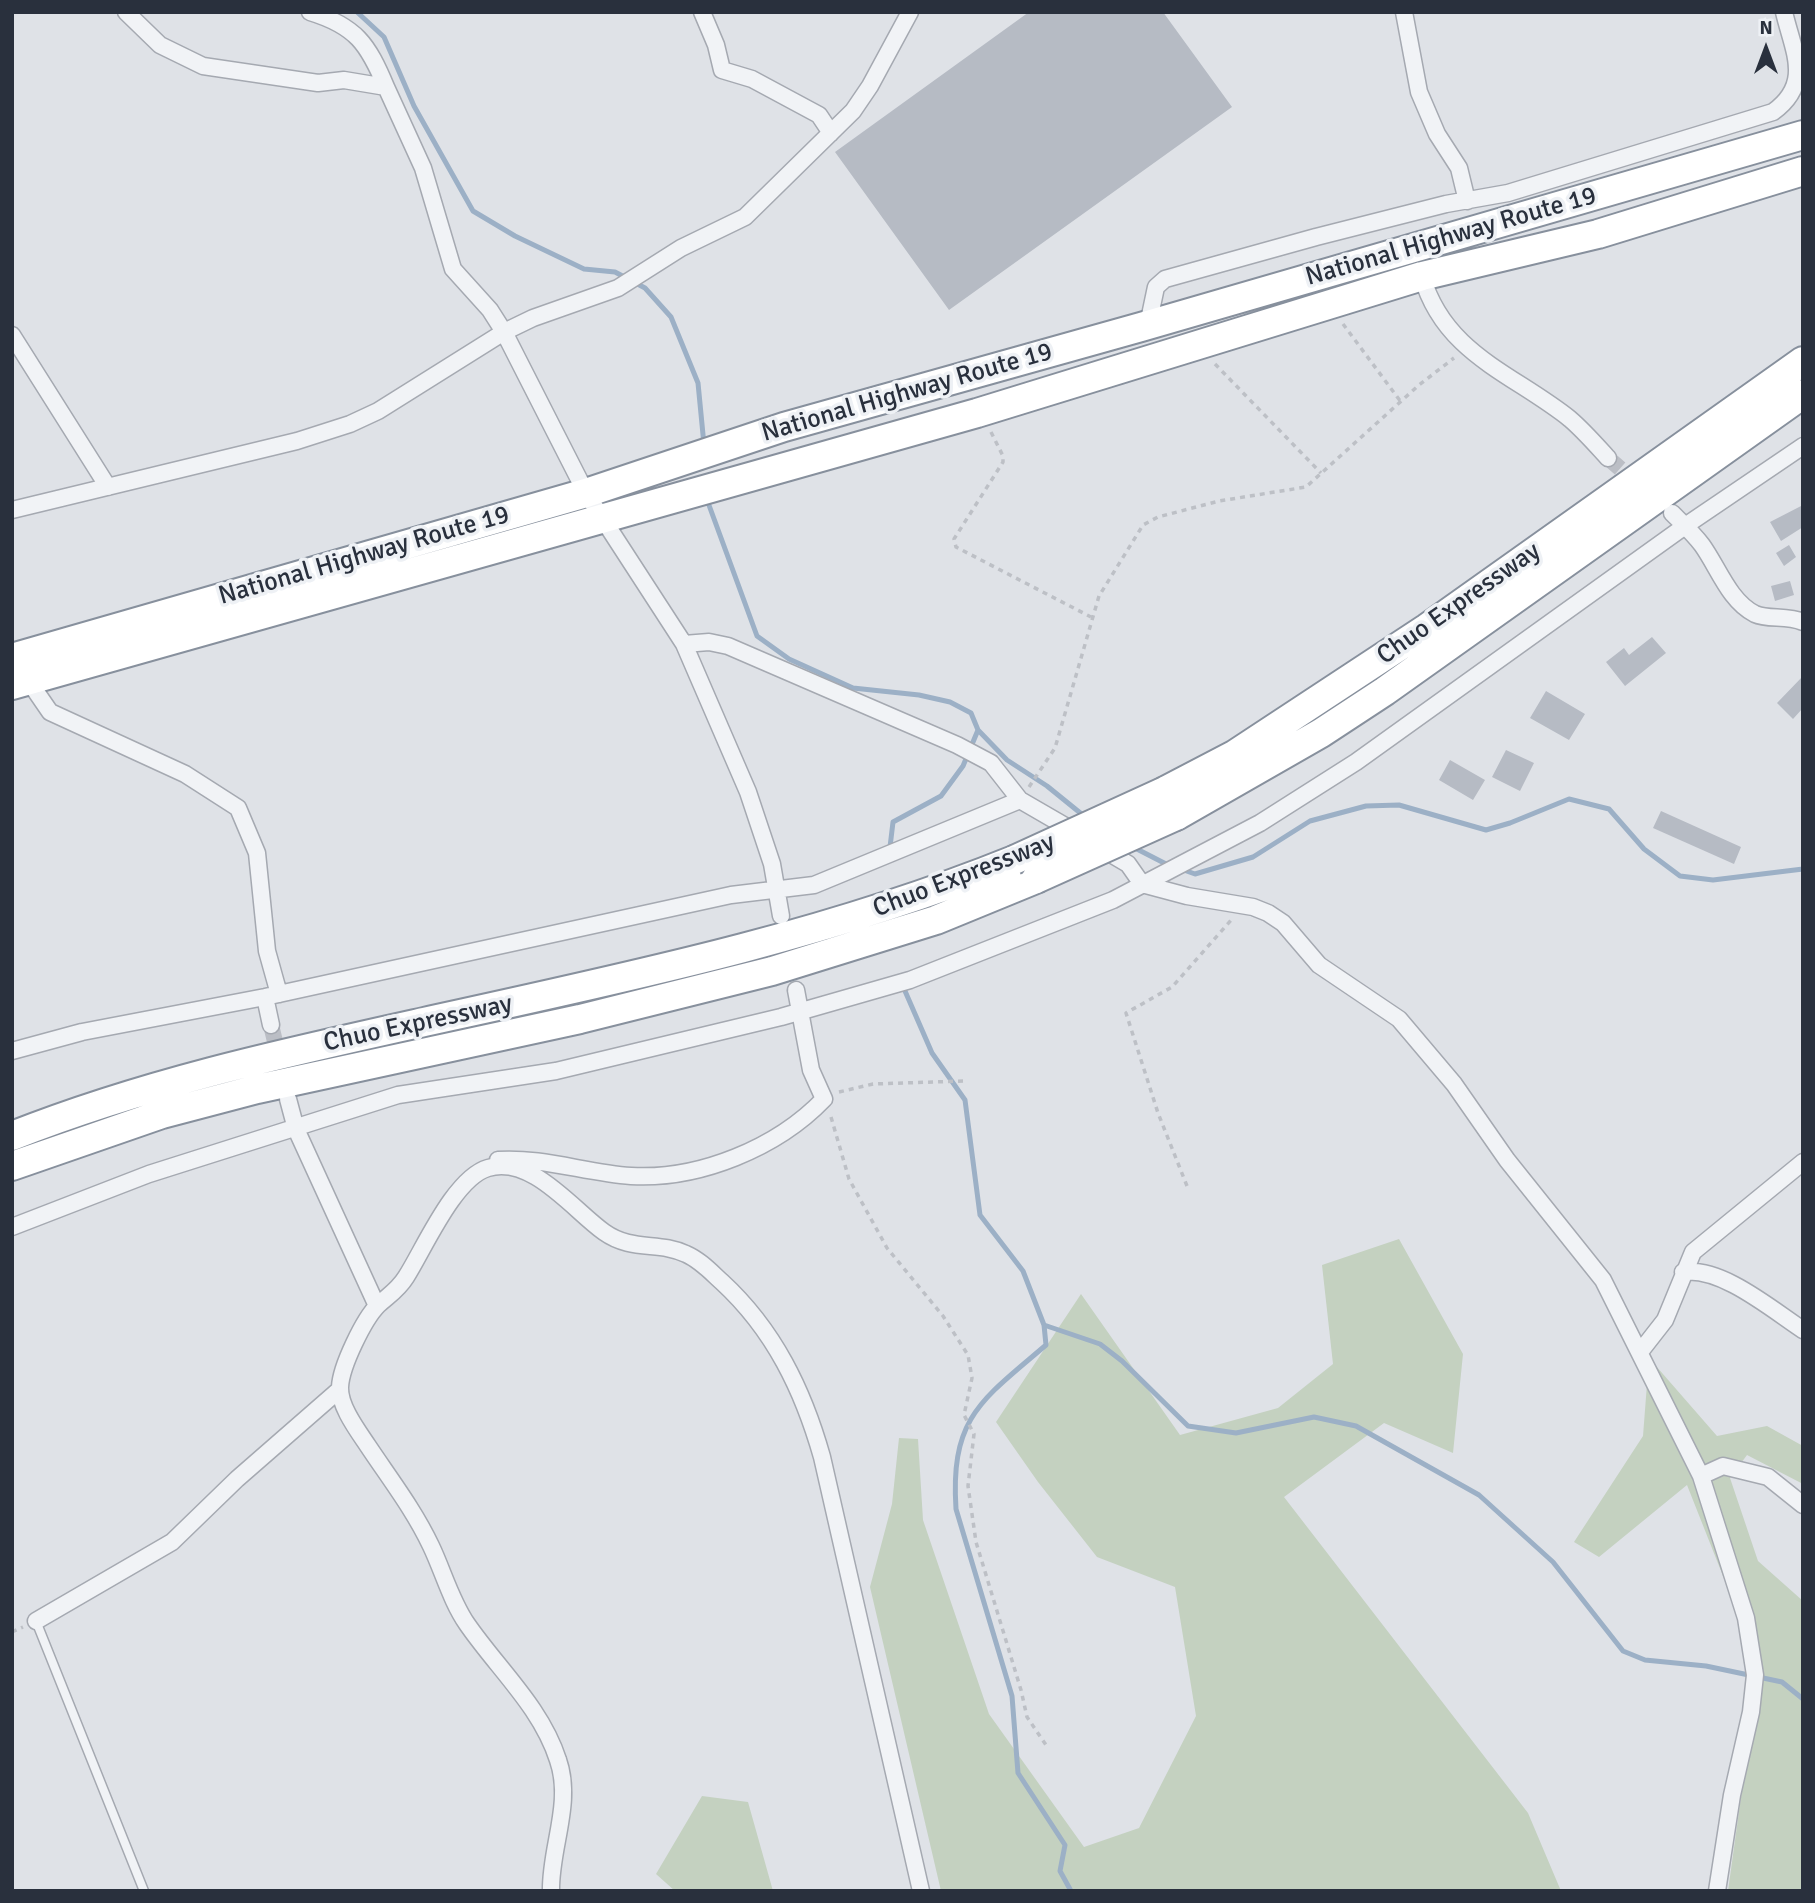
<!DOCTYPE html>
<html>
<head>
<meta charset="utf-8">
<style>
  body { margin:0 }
  #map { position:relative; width:1815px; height:1903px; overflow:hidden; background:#dfe2e7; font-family:Signika,sans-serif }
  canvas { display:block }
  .frame { position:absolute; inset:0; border:14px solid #29303d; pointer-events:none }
  .north { position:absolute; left:1731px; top:14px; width:70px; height:70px; -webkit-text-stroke:5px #eef1f5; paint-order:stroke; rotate:0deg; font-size:19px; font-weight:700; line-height:28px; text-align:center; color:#29303d }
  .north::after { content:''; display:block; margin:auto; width:24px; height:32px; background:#29303d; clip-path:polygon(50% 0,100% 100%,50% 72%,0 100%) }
</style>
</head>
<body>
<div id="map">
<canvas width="1815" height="1903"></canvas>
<div class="frame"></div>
<div class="north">N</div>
</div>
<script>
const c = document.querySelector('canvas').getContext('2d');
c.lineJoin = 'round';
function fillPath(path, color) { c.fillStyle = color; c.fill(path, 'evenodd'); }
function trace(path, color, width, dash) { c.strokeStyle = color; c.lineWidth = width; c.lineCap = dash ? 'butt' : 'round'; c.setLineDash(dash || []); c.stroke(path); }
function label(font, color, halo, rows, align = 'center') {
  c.font = font + ' Signika,sans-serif'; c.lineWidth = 7; c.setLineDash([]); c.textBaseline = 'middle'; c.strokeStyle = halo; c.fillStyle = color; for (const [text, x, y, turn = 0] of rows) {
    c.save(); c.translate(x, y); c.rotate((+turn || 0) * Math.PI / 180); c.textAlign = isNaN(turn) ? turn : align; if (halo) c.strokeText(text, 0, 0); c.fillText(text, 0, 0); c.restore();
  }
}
const green = new Path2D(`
  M1399,1239l64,115 -10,99 -69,-30 -100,74 244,316 33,78h-620l-71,-304 22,-83 7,-66 19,1 5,81 66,194 95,133 55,-19 57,-112 -21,-129 -78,-30 -59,-75 -42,-60 85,-128 99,141 98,-27 55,-44 -11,-99z
  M1649,1358l68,78 50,-10 36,20v38l-56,-29 -17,23 28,83 45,40v290h-75l31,-224 -72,-182 -88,72 -25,-15 69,-106z
  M702,1796l46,6 25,89h-98l-19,-17z`);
const stream = new Path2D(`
  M357,12l27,25 30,69 59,105 42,25 69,33 31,3 30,16 26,29 27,66 6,62
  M706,497l51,139 32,23 64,29 66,7 31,7 21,11 7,17 29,30 40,26 37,30
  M1131,846l37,19
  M890,847l3,-25 48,-26 22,-30 15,-36
  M1181,869l14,5 58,-17 57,-36 56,-15 33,-1 87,25 24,-7 59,-24 40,10 35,40 36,27 33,4 90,-11
  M905,991l27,62 33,47 15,115 43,56 21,54 2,20c-64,55 -96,72 -90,164l56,187 6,77 47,72 -5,26 11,20
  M1044,1325l56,19 22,17 66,65 48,7 78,-16 42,9 123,69 74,67 70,89 22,9 61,6 76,16 21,17`);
const building = new Path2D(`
  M1029,12h134l69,95 -283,203 -114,-158z
  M1803,505v22l-22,14 -11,-19z
  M1789,545l7,12 -12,9 -8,-13z
  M1790,581l4,14 -19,6 -4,-15z
  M1652,637l14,16 -41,33 -19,-24 18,-14 5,7z
  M1803,676v32l-10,11 -16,-16z
  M1546,691l39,23 -16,26 -39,-22z
  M1506,750l28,13 -14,28 -28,-14z
  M1450,760l35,20 -12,20 -34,-20z
  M1661,811l80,36 -7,17 -81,-36z`);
const streetTunnel = new Path2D(`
  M1608,458l30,26
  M271,1025l9,37`);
const path = new Path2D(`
  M1343,324l58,78
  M1215,364l106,109
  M991,432l12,24v6l-49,77 2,8 135,70
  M1029,787l26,-39 44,-152 44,-71 15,-8 61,-16 87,-14 113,-102 35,-27
  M839,1092l34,-8 91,-3
  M831,1117l18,62 38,69 56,68 25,39 4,23 -8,37 10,19 -6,52 8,56 45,148 6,27 19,28
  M1187,1186l-29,-73 -32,-100 46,-26 60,-68
  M12,1632l11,-5`);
const lane = new Path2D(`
  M36,1621l108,270`);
const street = new Path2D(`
  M126,12l34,33 43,21 115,17 26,-3 42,7 37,81 30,101 37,41 14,22 82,161 98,151 64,148 24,72 9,52
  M310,12c46,14 58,32 76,75
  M702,12l14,33 6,25 30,9 67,36 12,18
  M1404,12l15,80 18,42 22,34 8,33
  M1422,276c22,78 92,98 148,143 14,12 26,26 38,39
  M1148,325l8,-38 9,-8 151,-42 130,-33 62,-11 265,-81c40,-29 20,-61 11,-100
  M12,335l96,152
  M12,510l285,-69 53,-17 28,-13 126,-79 29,-14 85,-30 63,-40 64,-31 108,-106 17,-25 40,-74
  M1672,513c10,10 21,20 30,32 16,22 27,56 53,69 13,6 32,1 48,8
  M684,644l25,-2 19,4 229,99 34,18 29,37 57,33
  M28,680l22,32 135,62 53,34 19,45 10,98 12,43
  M1099,847l29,17 14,20 45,12 66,11 15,6 15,10 36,42 80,54 55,65 53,76 96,120 98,196 45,142 9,57 -4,37 -19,83 -15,96
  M265,997l6,28
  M12,1051l70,-19 183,-35 466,-102 83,-10 206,-85
  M288,1099l8,30 81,177
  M498,1160c45,-3 88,13 133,16 68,4 146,-28 193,-77l-13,-29 -15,-80
  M12,1227l137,-53 249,-79 158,-24 225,-54 129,-37 203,-80 147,-77 96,-61 329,-236 118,-80
  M1683,1272c39,-5 88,37 120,58
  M1640,1352l25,-32 28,-68 110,-90
  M1701,1476l22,-10 45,11 35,28
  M36,1621l136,-79 65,-63 102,-89
  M551,1891c-1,-43 22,-88 7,-131 -17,-53 -60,-91 -91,-136 -16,-23 -24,-53 -36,-78 -17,-36 -41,-67 -63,-100 -10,-15 -29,-40 -28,-59 1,-21 24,-68 38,-82 11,-10 20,-15 28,-28 18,-28 48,-99 82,-109 44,-13 85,42 116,64 28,20 55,9 82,22 14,6 25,18 36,28 52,48 81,108 100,175l99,434`);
const highway = new Path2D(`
  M12,658l574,-165 198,-66 357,-100 662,-192
  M12,685l965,-272 445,-137 176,-42 205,-63
  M1165,791l69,-36 193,-127 376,-267
  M1176,816l145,-83 64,-42 418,-297
  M12,1136c134,-53 272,-83 412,-114 200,-44 399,-85 590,-162
  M12,1166l150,-52 95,-25 323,-70 192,-48 164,-51 100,-41`);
const highwayBridge = new Path2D(`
  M1014,860l151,-69
  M1036,879l140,-63`);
const streetNames = [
  ["National Highway Route 19",1451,237,-16],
  ["National Highway Route 19",907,393,-16],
  ["National Highway Route 19",364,556,-16],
  ["Chuo Expressway",1459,604,-35],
  ["Chuo Expressway",964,876,-21],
  ["Chuo Expressway",418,1024,-12]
];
fillPath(green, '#c4d1c0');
trace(stream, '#9cb0c6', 5);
fillPath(building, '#b6bbc4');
trace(streetTunnel, '#bbbec5', 16, [16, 8]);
trace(lane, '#a5a9b1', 11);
trace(street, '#a5a9b1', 19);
trace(highway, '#87909d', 32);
trace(path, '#bdc0c6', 3.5, [5, 5]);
trace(lane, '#f1f3f6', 8);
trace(street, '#f1f3f6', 16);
trace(highway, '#fff', 28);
trace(highwayBridge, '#87909d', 32, []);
trace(highwayBridge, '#fff', 28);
label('26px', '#29303d', '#eef1f5', streetNames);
</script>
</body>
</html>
